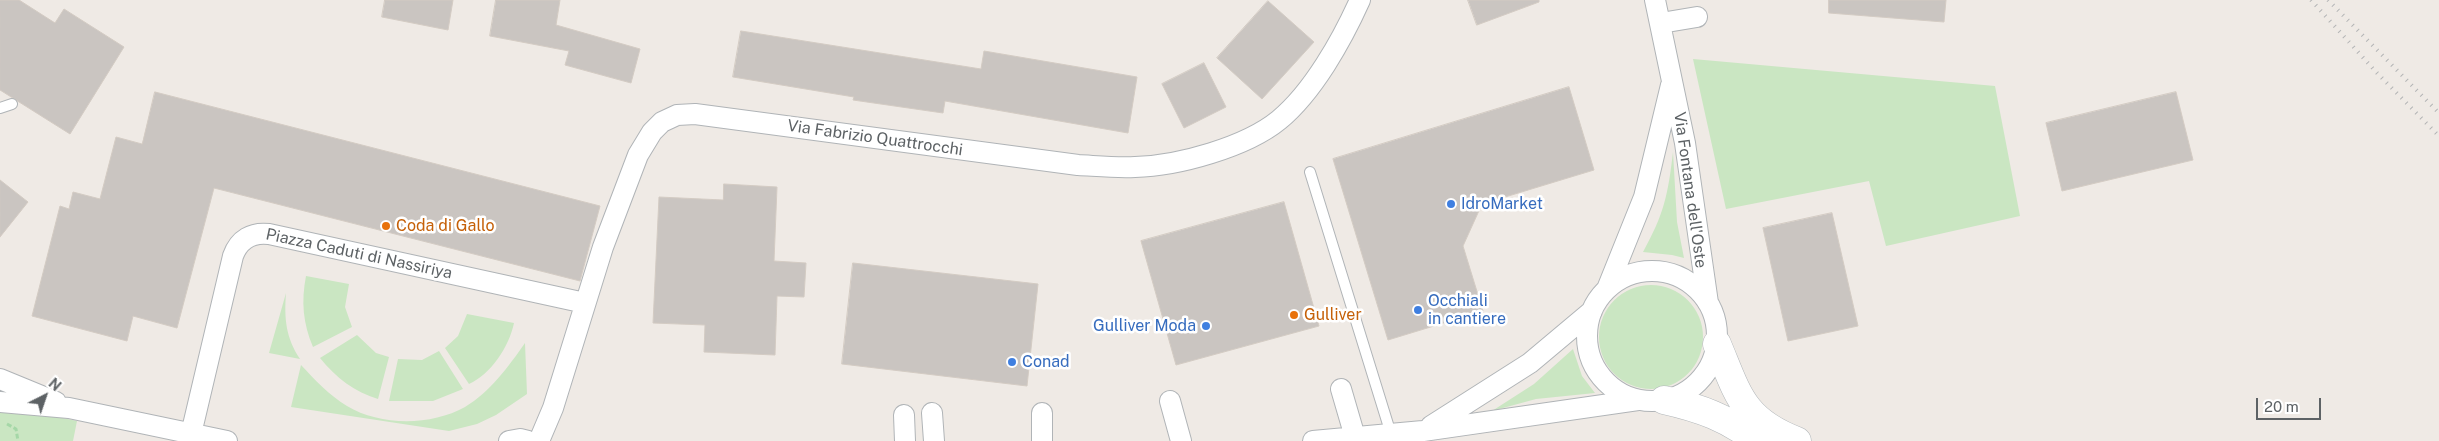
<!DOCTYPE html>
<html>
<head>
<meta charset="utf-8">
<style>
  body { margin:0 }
  #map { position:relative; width:2439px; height:441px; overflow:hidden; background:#efeae5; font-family:"Public Sans",sans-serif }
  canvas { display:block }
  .north { position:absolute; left:20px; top:371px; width:50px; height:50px; -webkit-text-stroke:4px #fff; paint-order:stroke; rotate:41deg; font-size:14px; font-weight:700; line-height:20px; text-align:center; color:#5d6265 }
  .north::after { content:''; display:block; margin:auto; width:18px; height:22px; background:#5d6265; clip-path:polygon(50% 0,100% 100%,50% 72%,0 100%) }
  .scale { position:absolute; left:2256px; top:398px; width:65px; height:22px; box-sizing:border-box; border:2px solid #5d6265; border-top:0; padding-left:6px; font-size:15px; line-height:18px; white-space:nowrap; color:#5d6265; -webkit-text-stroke:4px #fff; paint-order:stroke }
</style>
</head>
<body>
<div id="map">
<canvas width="2439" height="441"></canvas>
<div class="north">N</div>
<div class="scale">20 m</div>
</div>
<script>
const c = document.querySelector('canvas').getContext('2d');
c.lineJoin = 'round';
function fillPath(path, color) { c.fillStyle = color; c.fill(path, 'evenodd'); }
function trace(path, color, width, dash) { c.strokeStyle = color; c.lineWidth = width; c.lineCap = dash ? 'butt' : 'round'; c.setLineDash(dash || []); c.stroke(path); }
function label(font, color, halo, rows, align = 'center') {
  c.font = font + ' "Public Sans",sans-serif'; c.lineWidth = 5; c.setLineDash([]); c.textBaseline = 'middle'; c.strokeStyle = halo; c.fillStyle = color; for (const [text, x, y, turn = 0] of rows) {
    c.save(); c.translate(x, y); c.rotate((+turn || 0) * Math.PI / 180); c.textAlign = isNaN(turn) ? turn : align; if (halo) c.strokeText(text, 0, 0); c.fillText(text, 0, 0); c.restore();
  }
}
const green = new Path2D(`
  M1693,59l302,27 25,130 -134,30 -17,-65 -143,28z
  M1673,152l4,70 7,36 -12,-3 -29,-3c21,-38 25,-57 30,-100z
  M306,276l43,8 -4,23 7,20 -39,20c-10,-24 -12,-45 -7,-71z
  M1599 337a52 52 0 1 1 104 0a52 52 0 1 1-104 0Z
  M286,293c-2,26 0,45 14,66l-31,-6z
  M467,314l47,9c-5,24 -23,51 -45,61l-24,-36 13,-12z
  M357,335l19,18 13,4 -11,42c-23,-7 -42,-21 -58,-41z
  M525,343l2,51 -31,21 -19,9 -28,7 -158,-24 10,-42c14,15 28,30 46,41 33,20 84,20 118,1 25,-15 44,-41 60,-64z
  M1573,349l9,27 13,17 -59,6 -44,12 42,-27z
  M439,351l24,38 -30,12h-44l9,-42 24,1z
  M0,405l77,16 -4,20h-73z`);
const building = new Path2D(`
  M0,0h19l36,23 9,-14 60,38 -54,87 -70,-44z
  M385,0h68l-5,30 -66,-13z
  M496,0h64l-4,25 84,24 -9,34 -66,-18 4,-14 -79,-15z
  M1468,0h71v2l-62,23z
  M1829,0h117l-2,22 -115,-9z
  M1268,1l46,41 -52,57 -45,-41z
  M741,31l240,38 3,-18 153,26 -9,56 -183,-32 -2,12 -90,-13 1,-3 -121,-20z
  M1204,63l22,44 -42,21 -22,-44z
  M1569,87l25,83 -112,34 -19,42 20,65 -95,29 -55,-181z
  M155,92l445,114 -20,75 -366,-93 -37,140 -44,-12 -6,25 -95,-25 28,-110 9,3 4,-17 27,7 16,-62 26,7z
  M2176,92l17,68 -131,31 -16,-68z
  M0,180l28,22 -28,35z
  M724,184l53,3 -3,74 32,2 -2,34 -27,-1 -2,59 -71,-3 1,-27 -52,-2 6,-126 64,3z
  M1284,202l35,124 -143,39 -35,-124z
  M1832,213l26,113 -70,15 -25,-113z
  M853,263l185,21 -11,102 -185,-22z`);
const path = new Path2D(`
  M7,424l9,5 2,12`);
const lane = new Path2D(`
  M0,108l12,-4
  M1310,172l81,262`);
const street = new Path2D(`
  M1655,0l30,143 23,160
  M1661,23l36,-6
  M1587 336a65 65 0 1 1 130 0a65 65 0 1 1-130 0Z
  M1607,289l37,-92 27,-112
  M0,379l56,23
  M1341,389l14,48
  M1170,401l11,40
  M0,402l69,6 158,33
  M932,413l2,28
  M1042,413v28
  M904,415l1,26
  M1431,426l99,-63 62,-52
  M191,434l42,-178c6,-17 19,-24 36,-22l316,69
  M509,441l11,-2 8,2
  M539,441l14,-33 50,-161 35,-92 14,-23 10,-10 15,-7 18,-1 383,51c19,1 38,3 57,2 43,-1 111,-20 144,-47 34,-28 63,-80 81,-120
  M1313,441l110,-10 215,-31`);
const secondary = new Path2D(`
  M1717,344c21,50 25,76 80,97
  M1664,400c36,8 64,18 93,41`);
const rail = new Path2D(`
  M2311,0l66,73 62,63
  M2328,0l111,113`);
const markers = [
  [1451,204,5,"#3f7fe0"],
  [386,226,5,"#e8710a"],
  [1418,310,5,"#3f7fe0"],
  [1294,315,5,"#e8710a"],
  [1206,326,5,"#3f7fe0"],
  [1012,362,5,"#3f7fe0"]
];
const streetNames = [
  ["Via Fabrizio Quattrocchi",875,138,8],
  ["Via Fontana dell'Oste",1690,190,82],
  ["Piazza Caduti di Nassiriya",359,254,12]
];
const shopNames = [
  ["IdroMarket",1461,204],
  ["Occhiali",1428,301],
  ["in cantiere",1428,319],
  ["Gulliver Moda",1196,326,"right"],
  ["Conad",1022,362]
];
const foodNames = [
  ["Coda di Gallo",396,226],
  ["Gulliver",1304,315]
];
fillPath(green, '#cae6c2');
fillPath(building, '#cac5c1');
trace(building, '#d3cbc3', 1);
trace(lane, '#b0b4b7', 12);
trace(street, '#b0b4b7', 22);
trace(secondary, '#b1b6b9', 29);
trace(path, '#a5d7a7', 3, [5, 2.5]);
trace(lane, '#fff', 10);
trace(street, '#fff', 20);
trace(secondary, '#fff', 28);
trace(rail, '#b3b4b5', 4, [1, 6]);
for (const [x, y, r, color] of markers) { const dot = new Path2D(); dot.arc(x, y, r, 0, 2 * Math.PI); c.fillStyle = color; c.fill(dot); trace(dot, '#fff', 2); }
label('16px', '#5d6265', '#fff', streetNames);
label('16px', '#366cbe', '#fff', shopNames, 'left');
label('16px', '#c56008', '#fff', foodNames, 'left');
</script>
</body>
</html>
